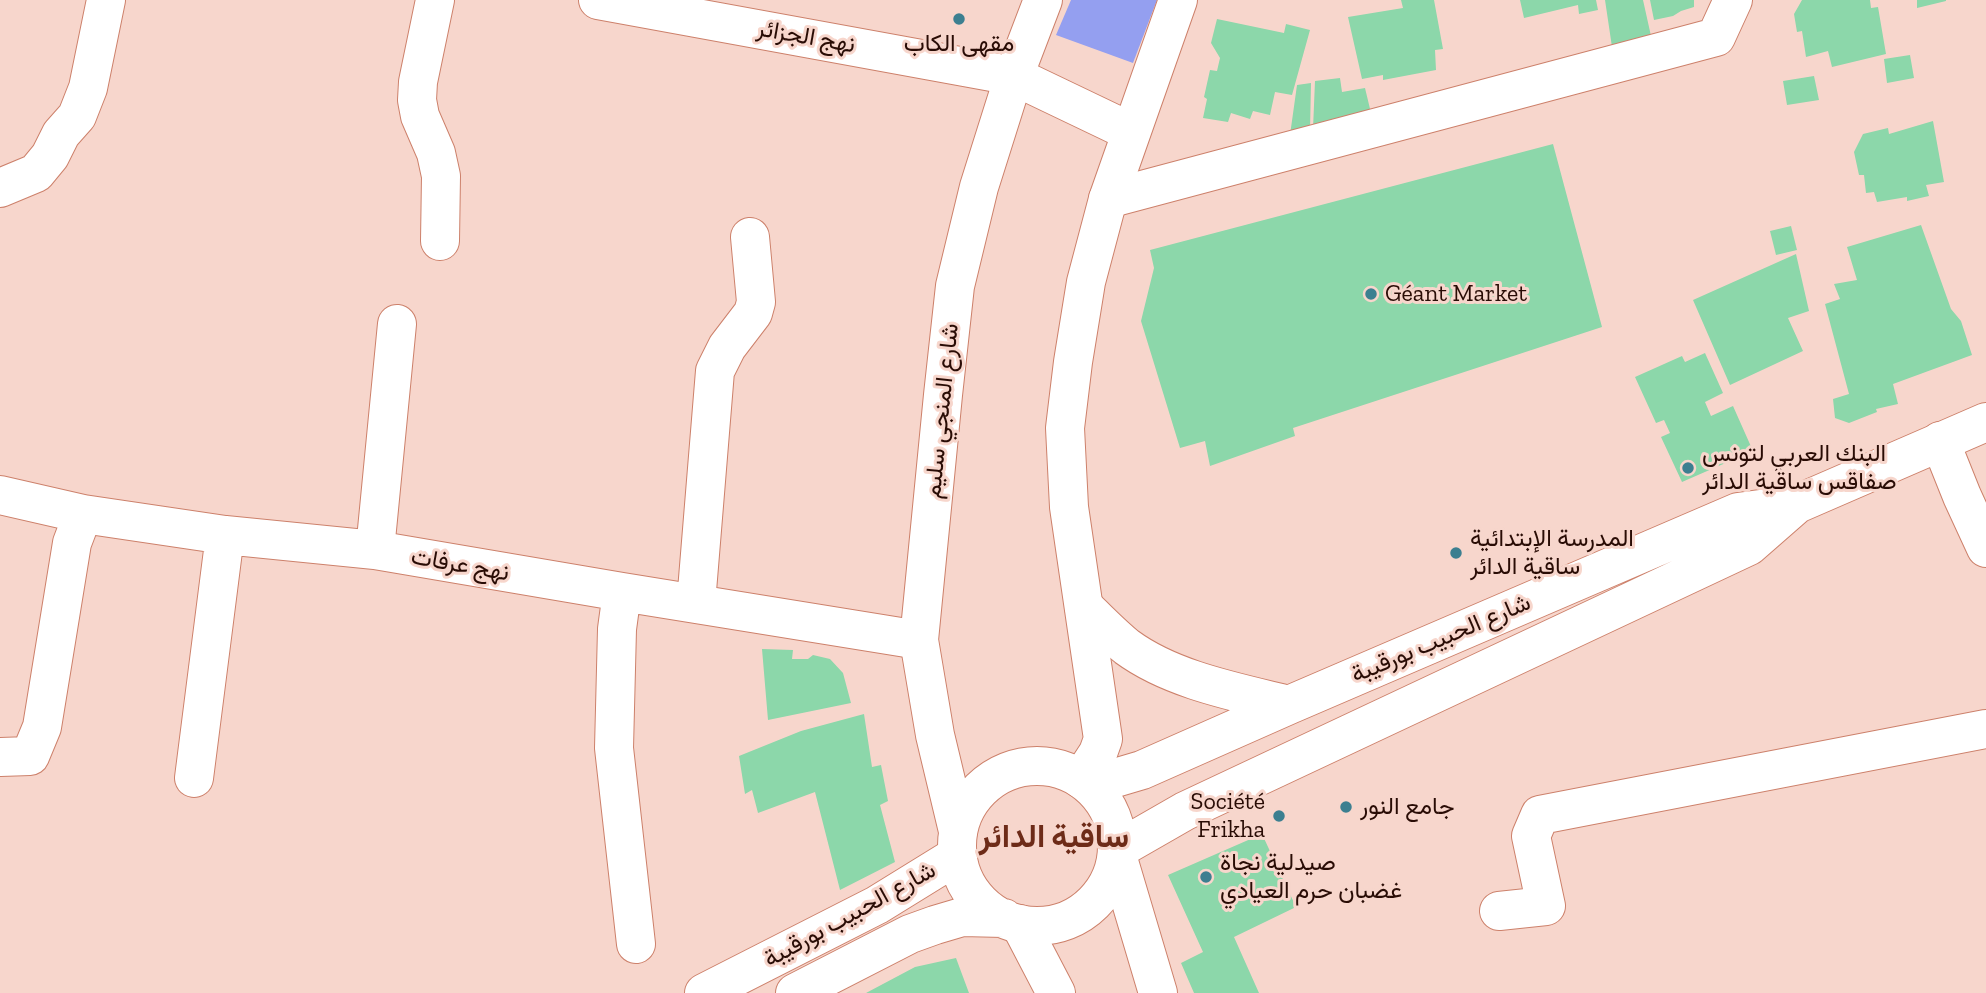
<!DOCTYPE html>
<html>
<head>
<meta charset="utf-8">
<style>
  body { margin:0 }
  canvas { display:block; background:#f7d6cc }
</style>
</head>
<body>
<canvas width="1986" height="993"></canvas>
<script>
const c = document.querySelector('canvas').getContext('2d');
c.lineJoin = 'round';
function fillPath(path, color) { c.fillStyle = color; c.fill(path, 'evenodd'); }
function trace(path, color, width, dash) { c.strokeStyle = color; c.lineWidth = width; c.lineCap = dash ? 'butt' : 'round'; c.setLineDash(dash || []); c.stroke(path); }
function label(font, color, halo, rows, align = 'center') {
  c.font = font + ' "Zilla Slab",Vazirmatn,serif'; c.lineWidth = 6; c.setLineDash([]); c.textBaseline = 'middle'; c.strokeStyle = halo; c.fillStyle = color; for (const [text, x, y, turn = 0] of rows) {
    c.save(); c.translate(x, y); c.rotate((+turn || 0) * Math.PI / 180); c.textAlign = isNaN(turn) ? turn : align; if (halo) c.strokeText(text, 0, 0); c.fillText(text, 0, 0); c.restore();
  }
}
const water = new Path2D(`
  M1071,0h86l-24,63 -77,-28z`);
const building = new Path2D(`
  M1401,0h33l9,49 -8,1 1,20 -53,10v-5l-21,4 -14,-62 55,-9z
  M1520,0h76l2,10 -19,4 -1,-9 -54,13z
  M1605,0h38l8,36 -39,11z
  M1650,0h44v7l-13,4 -8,5 -19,4z
  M1802,0h68l1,8 7,-1 8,47 -54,13 -4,-16 -22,6 -4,-26 -5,1 -3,-18z
  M1917,0h29v1l-29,7z
  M1217,19l67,14 2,-9 24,6 -18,65 -17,-3 -5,23 -17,-4 -3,8 -19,-6 -3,9 -25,-4 4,-19 -3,-2 6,-27 7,1 3,-13 -9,-15z
  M1910,55l4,23 -27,5 -3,-24z
  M1814,76l5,24 -32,5 -4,-24z
  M1340,78l2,14 23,-4 6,25 -58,16 2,-48z
  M1311,83l-1,48 -20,4 7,-50z
  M1933,121l11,61 -18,3 3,11 -22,5v-4l-30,5 -3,-10 -8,1 -2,-18h-5l-5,-23 9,-18 25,-6 1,6z
  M1553,144l49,183 -309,101 2,8 -85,30 -5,-25 -25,7 -39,-127 13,-53 -4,-18z
  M1921,225l30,84 10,12 11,34 -79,29 5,20 -22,5 1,3 -28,11 -14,-5 -2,-19 16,-5 -24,-90 15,-5 -6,-15 23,-4 -10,-33z
  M1791,226l6,24 -21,5 -6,-24z
  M1796,254l13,57 -21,7 15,33 -73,34 -37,-85z
  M1705,353l18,40 -18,9 6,14 22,-10 20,45 -71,31 -21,-45 9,-4 -6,-13 -8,3 -21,-46 47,-21 3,6z
  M762,649l31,1 -1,9h16l5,-4 17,4 13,14 8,30 -83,17z
  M864,714l8,53 9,-2 7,36 -8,4 15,57 -55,28 -25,-98 -57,21 -6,-23 -7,4 -6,-38 62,-25z
  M1262,834l34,73 -62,30 25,56h-65l-13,-30 22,-11 -35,-77z
  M956,958l13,35h-103l49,-26z`);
const minor = new Path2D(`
  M435,0l-17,82 -1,18 3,16 16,37 5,23 -1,65
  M598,0l416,76 117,56
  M0,188l36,-15 14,-17 11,-22 16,-18 11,-28 18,-88
  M1108,199l608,-162 17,-37
  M1940,441l22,55 24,52
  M0,495l83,19 142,21 150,15 247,42 297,48
  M375,550l22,-226
  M622,592l-5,37 -3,119 22,196
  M696,603l19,-232 12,-24 26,-34 3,-11 -6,-65
  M0,757l30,-1 12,-29 30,-184 11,-29
  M194,778l31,-243
  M1499,911l47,-5 -15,-70 9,-21 446,-86`);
const secondary = new Path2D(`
  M1081,779l17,-26 5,-14 -34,-232 -4,-79 8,-66 13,-80 22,-83 70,-199
  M958,831l-23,-96 -16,-95 24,-245 12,-109 24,-99 35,-111 29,-76
  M1117,855l41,138
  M1020,924l36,69`);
const primary = new Path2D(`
  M1084,607c14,13 28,28 43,40 45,33 109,45 162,58
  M957 846a80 80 0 1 1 160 0a80 80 0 1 1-160 0Z
  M1087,783l28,-5 27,-8 147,-65 449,-193 59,-8
  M1117,850l68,-39 564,-265 48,-42 189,-82
  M704,993l173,-88 81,-50
  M795,993l115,-59 25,-9 27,-8 42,1`);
const markers = [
  [959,19,7,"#3c7f90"],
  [1371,294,7,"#3c7f90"],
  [1688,468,7,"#3c7f90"],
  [1456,553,7,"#3c7f90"],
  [1346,807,7,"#3c7f90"],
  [1279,816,7,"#3c7f90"],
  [1206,877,7,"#3c7f90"]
];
const streetNames = [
  ["نهج الجزائر",806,37,10],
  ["شارع المنجي سليم",942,411,-84],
  ["نهج عرفات",460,565,10],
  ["شارع الحبيب بورقيبة",1441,639,-23],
  ["شارع الحبيب بورقيبة",850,915,-29]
];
const poiNames = [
  ["مقهى الكاب",959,44,"center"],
  ["Géant Market",1385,294],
  ["البنك العربي لتونس",1702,454],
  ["صفاقس ساقية الدائر",1702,482],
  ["المدرسة الإبتدائية",1470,539],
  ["ساقية الدائر",1470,567],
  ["Société",1265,802,"right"],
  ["Frikha",1265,830,"right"],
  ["جامع النور",1360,807],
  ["صيدلية نجاة",1220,863],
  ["غضبان حرم العيادي",1220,891]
];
const districtNames = [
  ["ساقية الدائر",1054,838]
];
fillPath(water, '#949ff0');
fillPath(building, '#8cd7aa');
trace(minor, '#cd816b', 40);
trace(secondary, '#cd816b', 40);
trace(primary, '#cd816b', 40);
trace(minor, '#fff', 38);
trace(secondary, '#fff', 38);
trace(primary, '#fff', 38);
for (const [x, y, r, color] of markers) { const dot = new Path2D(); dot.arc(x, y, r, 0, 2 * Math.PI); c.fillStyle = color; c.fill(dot); trace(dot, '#f7d6cc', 2.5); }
label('24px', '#290c05', '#f7d6cc', streetNames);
label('24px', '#290c05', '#f7d6cc', poiNames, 'left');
label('bold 32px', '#6d2b18', '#f7d6cc', districtNames);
</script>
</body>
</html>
